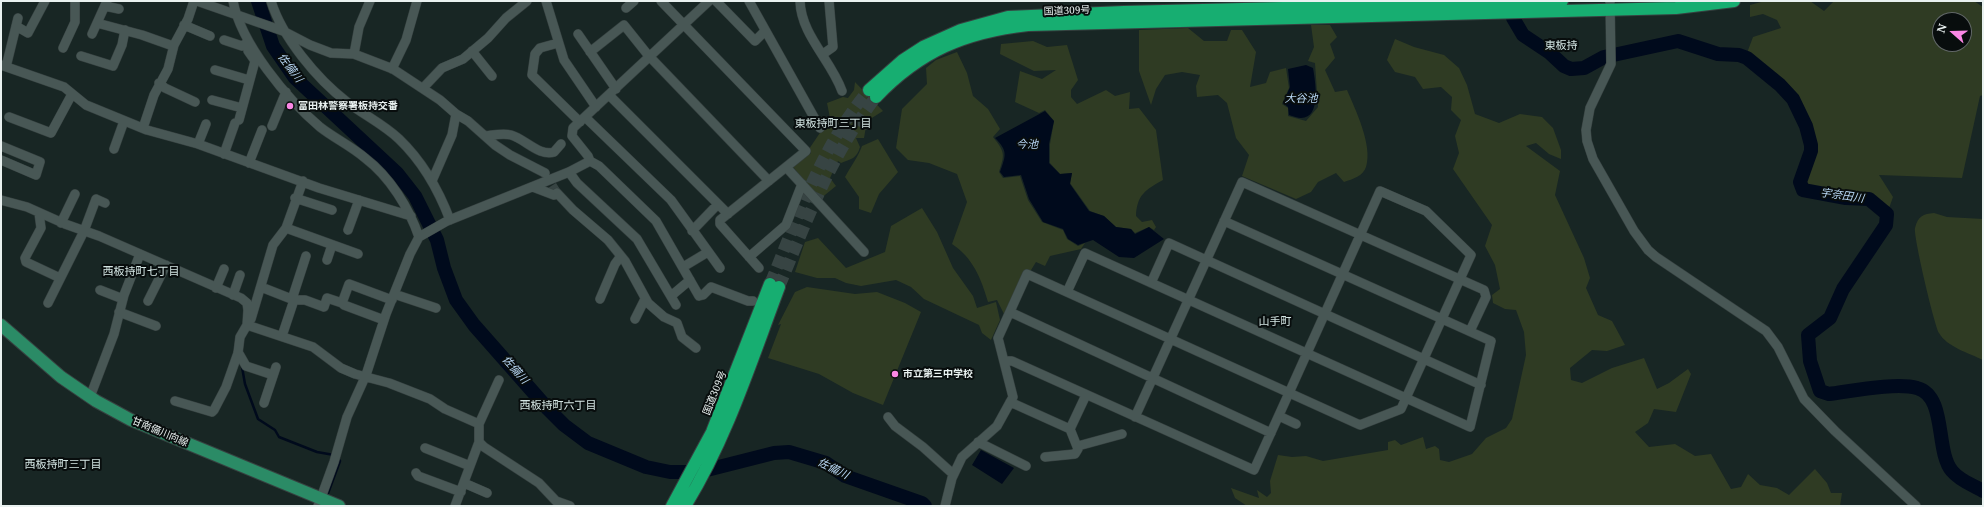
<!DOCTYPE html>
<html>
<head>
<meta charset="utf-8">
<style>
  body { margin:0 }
  #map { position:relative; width:1984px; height:507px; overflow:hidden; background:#182624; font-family:"Noto Serif",serif }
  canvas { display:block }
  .frame { position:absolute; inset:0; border:2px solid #e9f1f0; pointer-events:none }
  .north { position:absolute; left:1932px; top:12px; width:40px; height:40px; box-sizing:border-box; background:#080d0d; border:1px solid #626868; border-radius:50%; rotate:290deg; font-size:11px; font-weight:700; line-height:16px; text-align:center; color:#e9f1f0 }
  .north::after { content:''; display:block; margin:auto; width:14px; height:18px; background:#fb87e5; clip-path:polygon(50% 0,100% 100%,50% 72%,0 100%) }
</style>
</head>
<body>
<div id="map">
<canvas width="1984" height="507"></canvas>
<div class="frame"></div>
<div class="north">N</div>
</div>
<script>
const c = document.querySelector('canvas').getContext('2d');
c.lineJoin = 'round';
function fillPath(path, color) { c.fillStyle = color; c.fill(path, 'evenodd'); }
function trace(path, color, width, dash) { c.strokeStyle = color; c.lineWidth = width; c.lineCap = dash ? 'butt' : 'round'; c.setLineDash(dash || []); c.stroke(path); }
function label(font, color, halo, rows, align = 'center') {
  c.font = font + ' "Noto Serif","Noto Sans JP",serif'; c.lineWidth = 4; c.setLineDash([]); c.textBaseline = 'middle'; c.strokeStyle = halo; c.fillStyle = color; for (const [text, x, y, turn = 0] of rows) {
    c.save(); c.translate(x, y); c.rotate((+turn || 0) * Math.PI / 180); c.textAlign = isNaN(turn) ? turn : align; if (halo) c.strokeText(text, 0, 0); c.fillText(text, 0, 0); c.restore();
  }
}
const green = new Path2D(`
  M1765,1h45l14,10 10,-10h140l9,6v88l-3,1 -18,82 -83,-3 14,22 -5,14 -6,-2 -9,-11 -17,-6 -51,-1 -7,-10 10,-32 -9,-36 -8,-17 -29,-24 -18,-11 9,-24 28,-9 -4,-8 -14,-6 -13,3v-12zM1940,20h24v24h-24z
  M1311,25h19l7,12 -7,7 5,14 -10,12 10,22 12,-2c8,19 26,55 19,77 -3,9 -13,12 -22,15l-8,-9 -18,9 -7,10 -15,7 -54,-23 7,-21 -13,-17 -9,-35 -9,-8 -21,2 -1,-11 4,-11 -18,-3 -17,3 -9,14 -5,16 -12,-34v-41l49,-2 16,13h23l4,-11h11l14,22 -6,35 16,-4 4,-11 16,-4 3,20 -7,16 6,4v8l18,5 12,-14 -3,-44 -7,-2 6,-14z
  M1395,39l19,8 30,8 15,13 8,17 8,29 24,9 21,-9 22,3 11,11 8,22v9l-12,-5 -13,-11 -10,3 34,25 -5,24 29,63 6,20 -4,10 12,27 14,6 13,24 -18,6 -15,-1 -22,18 1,12 11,3 30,-15 32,-10 13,31 12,-6 19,-14 3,5 -15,38 -22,-3 -6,14 -13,9 14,15 26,-3 20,12 16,-2 20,35 10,-2 7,-13 12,11 17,3 12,7 26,-26 12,14 4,10h11l-2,13h-593l-12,-8 -4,-10 28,10 -2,-8 10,7 4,-4 -1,-12 8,-26 14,2 14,-1 17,5 65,-11v-8l7,-2 6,5 22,-8 3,12 9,-3 4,3 1,11 9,2 23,-8 14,-16 20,-10 6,-9 14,-64 -2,-23 -8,-22 -11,-1 -12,-6 -1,-8 8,-6 -5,-24 -10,-19 7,-21 -39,-56 6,-16 -4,-17 6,-16 -10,-10 1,-13 -11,-10 -18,2 -8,-12 -20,-5 -8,-12z
  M1033,41l14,6 20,-2 11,35 -7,10v7l6,7 29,-14 9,6 15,-4 -1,17 10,-1 17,22 7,50c-18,10 -26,15 -27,36l6,6 10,-2 4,7 -2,3 -5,-3 -14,6 -4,-4 -15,-2 -12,-11 -14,-5 -20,-28 2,-10 -12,1 -10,-11v-19l4,-23 -9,-11 -6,3 -24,-11 5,-31 22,8 14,-9 -22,1 -34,-17 1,-10z
  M957,52l10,21 6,23 15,13 12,20 -7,8c12,15 12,17 6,35l4,6 17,-2 8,24 14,22 21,8 4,9 11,7 7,-3 -4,6 -31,7 -5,10 -9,-4 -32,52 -7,-14 -9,2c-7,-24 -15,-44 -36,-58l15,-42 -10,-28 -28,-11 -21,-3 -12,-12 6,-39 25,-25 -1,-16 10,-8z
  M855,82l28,29 -16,10 -3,17h-8l4,9c-3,11 -8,12 -19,16l-3,-2 -8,17 6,8 -16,13 -27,-32 18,-14 -2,-4 21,-31 -3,-15 16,-6 5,1 6,-8z
  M878,139l20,33 -19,22 -8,19 -12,-4v-12l-14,-20c6,-11 13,-20 17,-31z
  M922,208l15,24 16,36 20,28 4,12 19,-6 4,18 -9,20 -9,-7 -3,-8 -55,-26 -13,-12 -15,-7 -35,6 -15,-3 -11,-5h-18l-22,-6 10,-30 13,-4 28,30 39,-16 6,-26z
  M1934,213l13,4 36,2v141c-14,-7 -36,-13 -44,-27 -5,-9 -26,-98 -24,-105 3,-12 8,-14 19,-15z
  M807,287l48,7 22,-2 28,11 16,9 -38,93 -30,-12 -34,-19 -51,-16 13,-34 -3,1 17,-33z`);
const water = new Path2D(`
  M1306,65l7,3c2,12 9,50 -12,50 -3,0 -8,-2 -12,-3l-1,-8 -5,-4 7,-16 -2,-18z
  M1045,111l9,10 -5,23v19l11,11 12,-1 -2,11 19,27 15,5 12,11 15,2 4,5 14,-7 15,12 -30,19 -15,-1 -26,-17 -15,5 -10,-6 -5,-10 -20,-7 -14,-23 -8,-24 -17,2 -4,-5c6,-17 8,-21 -5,-34z
  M981,450l33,18 -12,16 -30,-19z`);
const stream = new Path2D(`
  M242,367l3,17 13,35 17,11 4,7 38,15 17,3
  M327,496l13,-35 -2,-2`);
const river = new Path2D(`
  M258,1l15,45 22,32 102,95 18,23 22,44 7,28 12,32 18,25 74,84 16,16 24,18 58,24 24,5h29l75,-19 15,-1 37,11 19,13 77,27 3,3
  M1513,18l10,17 27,18 14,13 7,3 13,-1 20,-11 74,-16 40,13 21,1 8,3 33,27 13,14 13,27 5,19v6l-11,31 3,8 43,8 23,1 18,15 -1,11 -43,64 -13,29 -22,17 2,26 10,30 9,3c23,-3 68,-12 88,-6 30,8 18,63 35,83 8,10 21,14 31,20`);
const minorTunnel = new Path2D(`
  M545,174l12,19`);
const highwayTunnel = new Path2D(`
  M770,284c28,-67 51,-138 99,-194
  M779,287c28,-67 52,-132 97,-190`);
const minor = new Path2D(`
  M197,1l86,30 27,14 21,8 23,1 39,15 47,31 16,14 12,7 27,24 15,10 35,18
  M233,1c8,43 54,98 87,126 14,11 31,19 45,31 25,19 44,50 54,79
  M271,1c11,36 46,78 76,101 17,13 36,22 52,37 23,22 40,52 51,81
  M546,1l18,59 32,47
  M661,1l145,150 -86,69v4l39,44
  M709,1l-136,127 -1,8 16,20 2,5 9,5 57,55 43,75 4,-1 8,-8 37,14h5
  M716,1l39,40 10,-10
  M749,1l71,127
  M800,1c1,34 31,59 42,90
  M1610,1l1,63 -21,44 -4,22 1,11 6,18 41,72 14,19 8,7 110,74 12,16 26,52 31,32 81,75
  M105,6l14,3
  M626,8l8,-7
  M97,23l45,12 31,11
  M184,25l26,11
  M16,26l12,7 17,-32
  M92,34l15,-33
  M578,34l38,55
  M224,40l18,6 3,-2
  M558,43l-18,5 -5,6 -3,21 48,47
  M63,48l12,-26v-21
  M472,51l20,25
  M590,52l34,-27 24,30 121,126
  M354,54l5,-27 11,-26
  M823,54l10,-7 -4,-46
  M81,56l32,10 9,-21 3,-15
  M1,65l63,22 22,18 61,25 51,14 121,44 92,28
  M6,67l12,-49
  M392,69l14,-29 11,-39
  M215,70l34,10
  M159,83l6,5 30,14
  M423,88l19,-20 21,-9 25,-21 18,-20 21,-17
  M609,95l119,119
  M212,100l30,8
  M9,117l42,16 21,-39
  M585,117l86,83 49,68
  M239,120l16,-59 -7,-10
  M272,126l14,-34
  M143,128l11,-33 14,-26 6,-24 14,-26 6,-18
  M485,136c9,-1 18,-3 26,-1 14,4 29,22 43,17l7,-8
  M198,144l8,-20
  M1,146l39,16 -4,13 -35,-15
  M114,149l10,-28
  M224,154l11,-31
  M249,163l13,-33
  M786,167l78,85
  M569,172l8,11 60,56 39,66
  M432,181l20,-46 4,-21
  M533,187l21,8 3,-2 16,17 35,30 17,21 23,42 16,14 13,6 5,14 14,11
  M295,198l37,12
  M1,200l26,7 38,17 34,12 142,62 6,5 1,7 -1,15 -7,12 -2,16 -12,34 -12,23 -2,2 -37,-11
  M39,213l2,15 -16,30 1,4 34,16
  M61,223l14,-29
  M286,228l72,26
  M348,230l11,-30
  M692,231l26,-27
  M749,257l37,-32 16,-41
  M327,260l5,-15
  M683,267l25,-15
  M1151,283l18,-40 312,142
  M261,287l33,13
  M216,288l8,-19
  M100,290l23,9
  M1067,292l18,-39 385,174 21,-86 -267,-120
  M394,294l42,14
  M233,295l7,-20
  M671,296l19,-16
  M294,299l-1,-3 13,-40
  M600,299l15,-35 6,-8
  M148,301l18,-36
  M48,303l36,-72 12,-32 9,4
  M342,303l2,2 40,15
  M119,312l37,14
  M1010,312l261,121
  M251,319l22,-74 13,-17 17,-47
  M635,319l10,-20
  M247,325l66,22 28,21 14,6 34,9 41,16 15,10 34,15
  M282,336l12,-36h11l19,7 3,-9 15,5 7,-19 43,16
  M238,352l8,14 27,9
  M90,397l24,-63 10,-39 16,-41
  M1010,402l60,27
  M264,403l12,-36
  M1279,416l17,8
  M888,417l7,9 28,21 30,27
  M1135,417l107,-235 242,108 2,7 -16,34
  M479,442l5,5 55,36 17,18 14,5
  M978,442l48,24
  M1078,446l44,-12
  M425,448l45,18
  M1045,457l30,-3 3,-5 -8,-20 16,-34
  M416,473l2,3 43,16
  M464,483l23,10
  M318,506l16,-44 13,-45 19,-42 20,-61 24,-60 9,-17 28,-16 122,-49 21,-11
  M455,506l24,-64v-18l20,-44
  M945,506l7,-28 10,-21 35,-31 16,-29 -15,-59 29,-64c111,50 222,101 333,151l41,-16 70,-154 -45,-44 -46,-20 -91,202 -35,77 -242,-109h-8`);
const major = new Path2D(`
  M1,325l60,52 35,24 35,19 208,86`);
const highway = new Path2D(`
  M869,90l34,-30 20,-13 38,-17 47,-13 116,-5 438,-11
  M876,97c44,-46 89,-65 152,-72l648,-17 58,-7
  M672,506l40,-74 58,-148
  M685,506c42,-68 66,-145 94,-219`);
const markers = [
  [290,106,4,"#fb87e5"],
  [895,374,4,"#fb87e5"]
];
const streetNames = [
  ["国道309号",1067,11,-2],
  ["国道309号",715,393,-68],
  ["甘南備川向線",160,432,23]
];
const poiNames = [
  ["富田林警察署板持交番",298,106],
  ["市立第三中学校",903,374]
];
const neighbourhoodNames = [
  ["東板持",1561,46],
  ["東板持町三丁目",833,124],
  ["西板持町七丁目",141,272],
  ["山手町",1275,322],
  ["西板持町六丁目",558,406],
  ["西板持町三丁目",63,465]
];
const waterNames = [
  ["佐備川",290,68,53],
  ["大谷池",1301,99],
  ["今池",1027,145],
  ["宇奈田川",1842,196,8],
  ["佐備川",515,370,48],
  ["佐備川",833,469,26]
];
fillPath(green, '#2f3b23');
fillPath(water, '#000a1c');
trace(stream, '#000a1c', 2.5);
trace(river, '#000a1c', 14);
trace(minorTunnel, '#374443', 9, [9, 4.5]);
trace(highwayTunnel, '#374443', 12, [12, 6]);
trace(minor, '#364140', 10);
trace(major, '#364140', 14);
trace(highway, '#364140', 14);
trace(minor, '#485755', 9);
trace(major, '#2b8b66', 12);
trace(highway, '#17ae71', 12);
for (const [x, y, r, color] of markers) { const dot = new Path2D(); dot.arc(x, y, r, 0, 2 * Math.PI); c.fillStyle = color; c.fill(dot); trace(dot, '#080d0d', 1.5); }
label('10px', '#e9f1f0', '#080d0d', streetNames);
label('bold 10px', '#e9f1f0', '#080d0d', poiNames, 'left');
label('11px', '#d4e6e4', '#080d0d', neighbourhoodNames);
label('italic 11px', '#b9d8f5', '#080d0d', waterNames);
</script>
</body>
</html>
